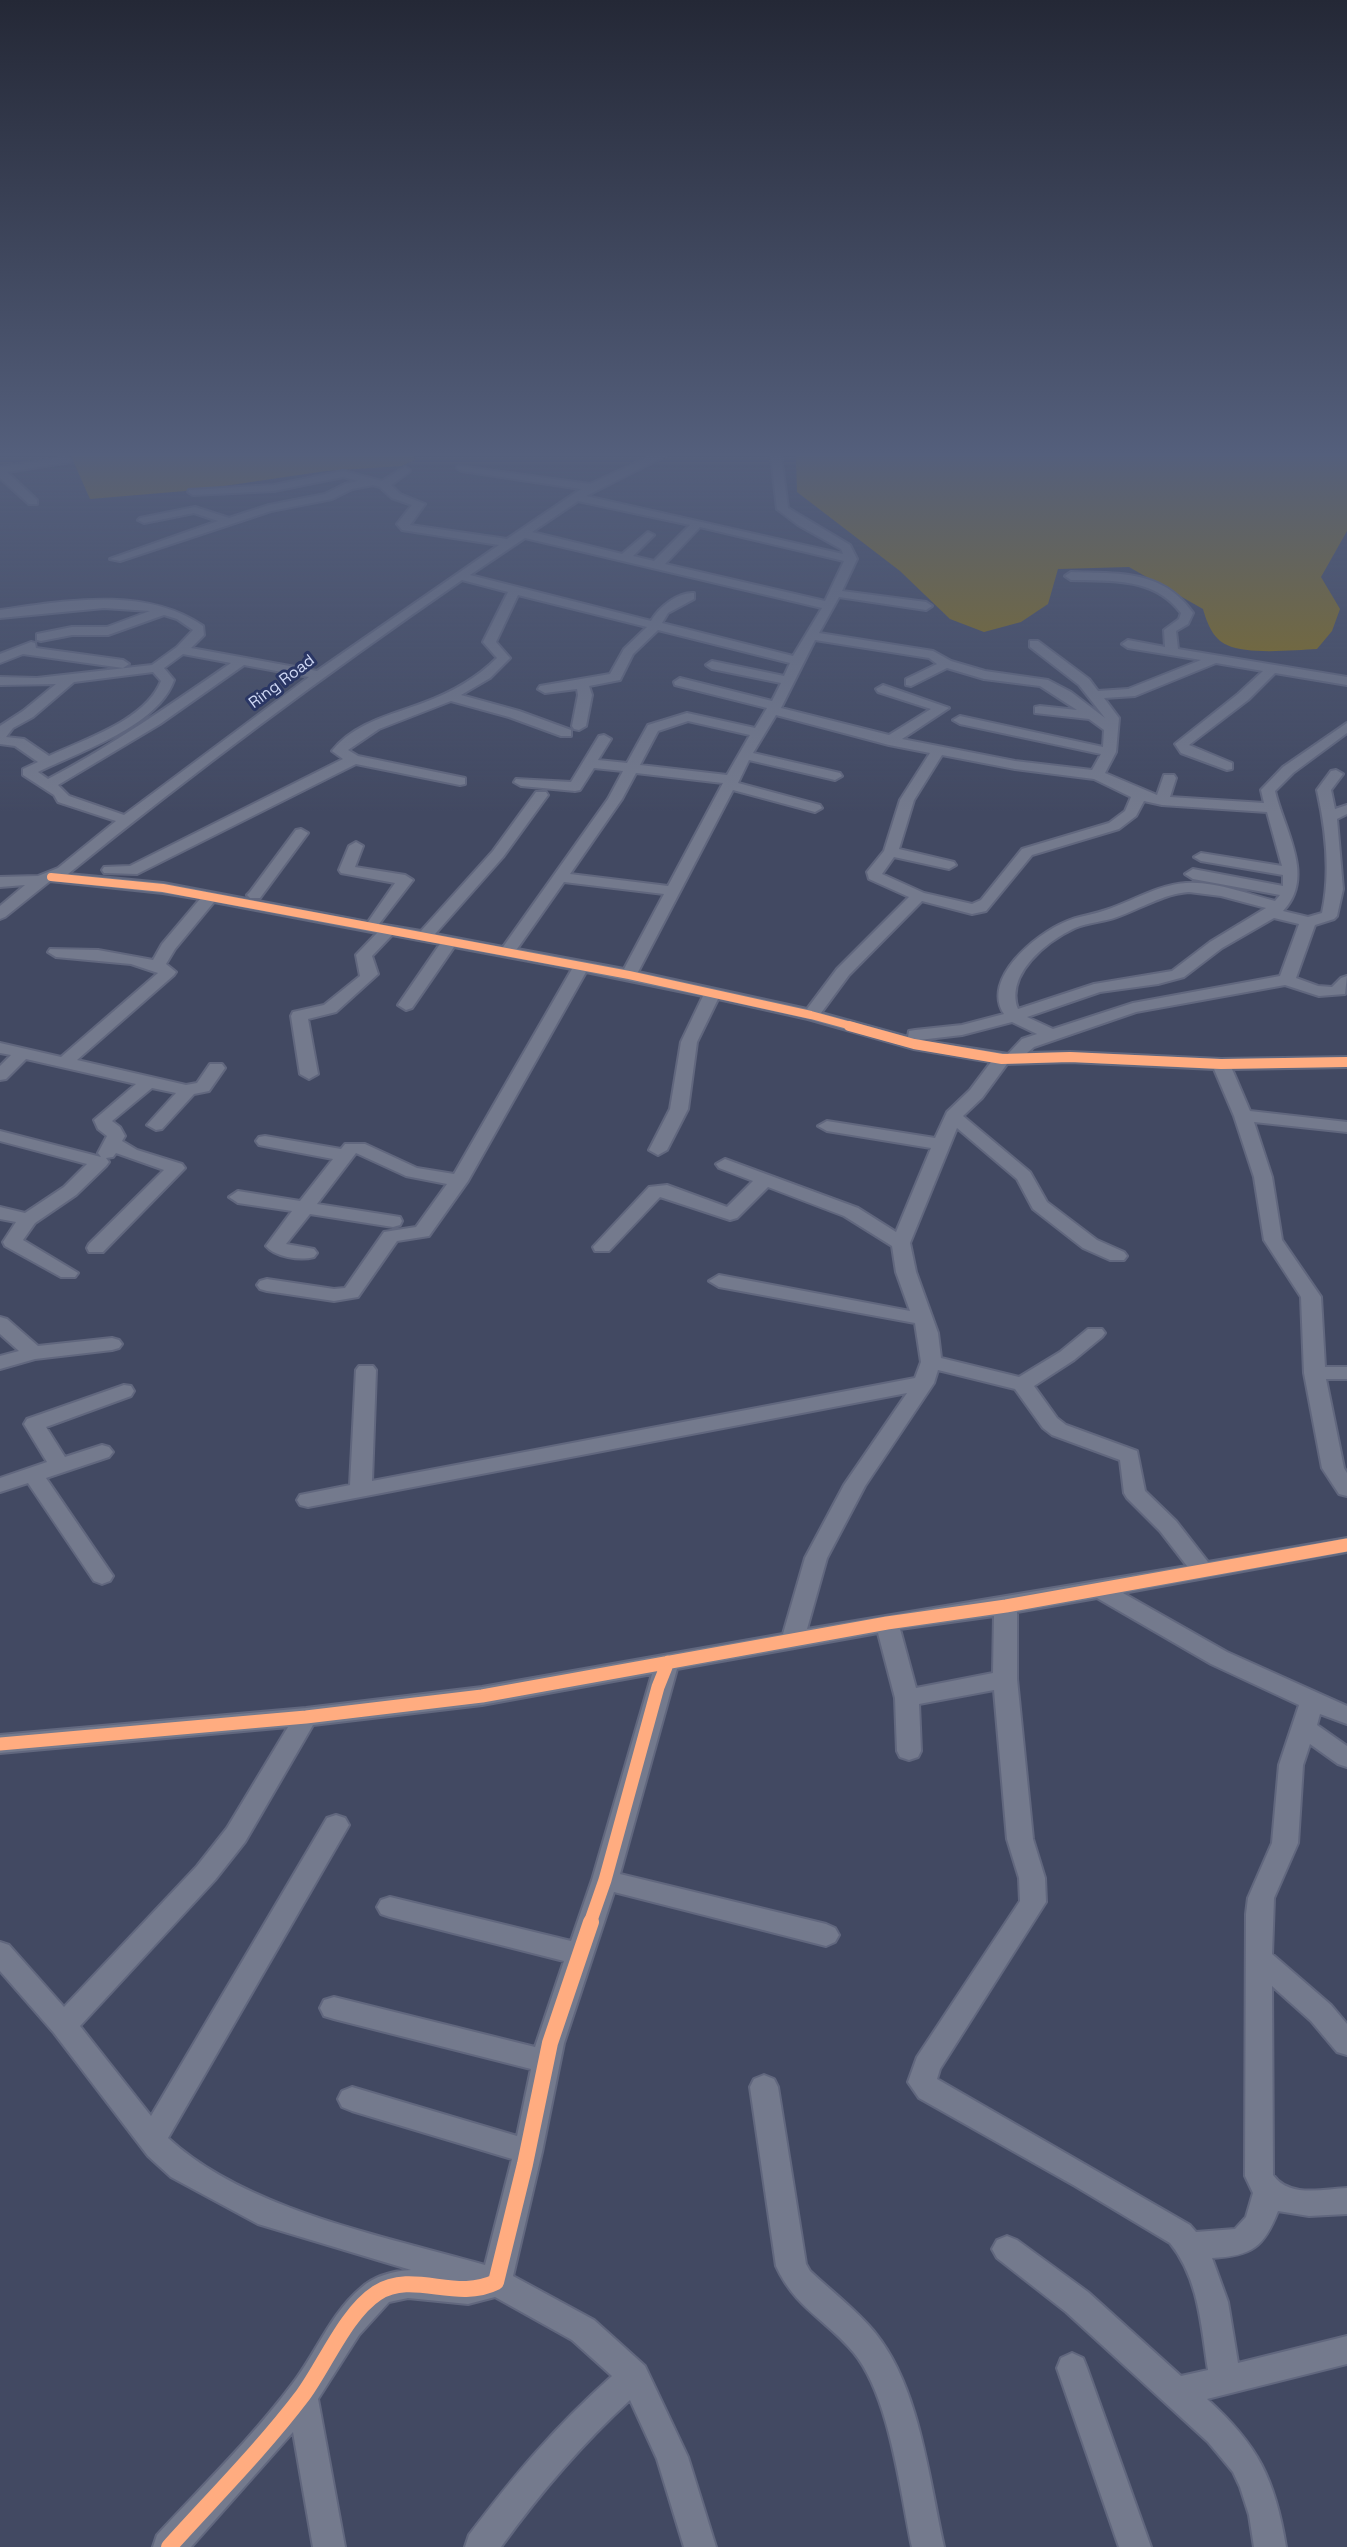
<!DOCTYPE html>
<html>
<head>
<meta charset="utf-8">
<style>
  body { margin:0 }
  canvas { display:block; background:#424962 }
</style>
</head>
<body>
<canvas width="1347" height="2547"></canvas>
<script>
const c = document.querySelector('canvas').getContext('2d');
c.lineJoin = 'round';
function fillPath(path, color) { c.fillStyle = color; c.fill(path, 'evenodd'); }
function trace(path, color, width, dash) { c.strokeStyle = color; c.lineWidth = width; c.lineCap = dash ? 'butt' : 'round'; c.setLineDash(dash || []); c.stroke(path); }
function label(font, color, halo, rows, align = 'center') {
  c.font = font + ' "Space Grotesk",sans-serif'; c.lineWidth = 6; c.setLineDash([]); c.textBaseline = 'middle'; c.strokeStyle = halo; c.fillStyle = color; for (const [text, x, y, turn = 0] of rows) {
    c.save(); c.translate(x, y); c.rotate((+turn || 0) * Math.PI / 180); c.textAlign = isNaN(turn) ? turn : align; if (halo) c.strokeText(text, 0, 0); c.fillText(text, 0, 0); c.restore();
  }
}
const forest = new Path2D(`
  M71,456h343l1,4 -14,6 -75,5 -129,19 -107,9z
  M796,456h551v75l-26,46 19,32 -8,22 -15,18c-23,1 -69,6 -90,-4 -14,-6 -20,-22 -24,-36l-74,-42 -71,2 -10,35 -27,18 -37,10 -34,-13 -50,-48 -103,-79z`);
const minor = new Path2D(`
  M651,456h14l-79,40 257,58 -2,-5 -43,-24 -21,-16 -6,-53h10l7,52 62,37 7,14 -15,32 84,11 6,4 -6,4 -87,-13 -20,36 114,18 18,10 34,10 63,9 23,12 34,26 -26,-33 -49,-38v-6h8l51,38 9,12 30,-2 73,-29 -73,-12 -6,-4 6,-4 37,7 -1,-17 15,-11 2,-6c-27,-36 -69,-32 -110,-33l-6,-4 6,-4c48,2 91,-3 122,41l-5,11 -12,7 2,18 169,28v8l-72,-12 -27,27 -59,45 43,18v6l-5,1 -46,-17 -6,-9 63,-50 25,-23 -47,-8 -81,33 -31,2 15,20 -3,34 -11,21 52,22 7,-20h10l2,3 -6,19 94,6 -3,-13 22,-23 64,-44v10l-54,40 -18,18c9,39 41,86 8,120l25,6 14,-4c9,-40 4,-83 -5,-123l14,-19 5,-1 7,4 -12,16 4,19 12,-4v9l-10,5 6,70 -6,27 -3,3 -19,6 -19,53 22,8 14,1 9,-9 6,-2 -2,18 -26,2 -34,-11 -149,27 -102,35 -7,6 43,-1 151,7 126,-2v10l-115,2 18,42 97,11v10l-93,-10 18,55 10,63 39,57 4,70h22v12h-21l18,89 3,5v23l-8,-2 -17,-26 -18,-95 -3,-76 -37,-57 -10,-63 -20,-61 -20,-47 -144,-7 -63,2 -25,34 -19,18 67,56 17,30 50,38 27,12 3,4 -3,4h-14l-27,-12 -50,-39 -16,-30 -60,-51 -47,115 6,29 22,61 3,25 78,19 41,-25 28,-23h14l3,4 -3,4 -28,23 -40,26 23,32 9,7 71,26 8,40 31,30 32,41 139,-24v14l-224,41 104,59 120,54v18l-27,-10 -3,11 30,21v21l-9,-3 -28,-20 -7,21 -5,78 -24,55 -2,56 59,51 16,19v31l-10,-3 -26,-31 -39,-35 1,189c16,23 50,14 74,13v26l-38,2 -31,-5c-14,36 -26,45 -66,47l16,44 10,61 109,-27v28l-140,35c51,46 68,80 79,148h-32l-5,-32 -9,-28 -7,-15 -25,-30 -142,-130 -69,-54 -5,-9 5,-9 10,-4 10,4 71,52 93,84 27,-6c-7,-45 -9,-91 -38,-127l-95,-57 -156,-88 -11,-16 9,-25 103,-156 -1,-23 -12,-39 -13,-149 -75,14 2,47 -3,6 -9,3 -9,-3 -3,-6 -2,-53 -17,-65 -201,36 -57,205 206,50 9,4 4,7 -4,7 -9,4 -212,-54 -50,151 -22,109 -29,124 81,44 51,46 43,91 28,90h-32l-27,-88 -27,-59c-49,45 -90,93 -129,147h-36l4,-12c46,-61 86,-108 143,-159l-40,-36 -77,-43 -27,7 -60,-6 -19,4 -30,33 -41,64 27,148h-32l-20,-115 -102,115h-38l4,-12c46,-50 95,-97 136,-152 23,-30 38,-70 68,-95 13,-12 32,-17 50,-18l-153,-46 -87,-47 -23,-21 -94,-123 -54,-62v-29l9,3 55,62 133,-141 30,-38 61,-101 -288,26v-18l306,-27 176,-21 301,-53 22,-76 39,-73 63,-92 -599,114 -8,-2 -3,-5 3,-5 50,-10 6,-115 3,-4h14l3,4 -4,111 543,-103 6,-16 -6,-39 -196,-36 -10,-6 10,-6 191,36 -14,-39 -4,-26 -48,-30 -76,-29 -31,31 -7,2 -70,-23 -51,54h-14l-2,-4 56,-60 18,-2 60,22 26,-26 -34,-13 -3,-4 9,-5 133,49 38,24 35,-84 -104,-17 -9,-5 9,-5 108,17 12,-26 23,-22 21,-28 -77,-13 -106,-30 -90,-20 -21,43 -9,67 -21,41 -9,5 -9,-5 21,-41 11,-67 22,-46 -117,-24 -118,209 -39,55 -32,5 -39,56 -24,4 -67,-10 -7,-2 -3,-4 3,-4 7,-2 67,10 11,-1 39,-56 32,-5 31,-43 -41,-8 -50,-23 -39,51 83,13 2,4 -2,4 -7,2 -83,-13 -24,30 28,5 3,4 -3,4c-14,4 -39,0 -48,-11l26,-35 -54,-8 -9,-6 9,-6 62,10 33,-42 -74,-14 -3,-4 3,-4 6,-1 76,13 4,-5h20l52,24 37,6 118,-205 -118,-22 -42,61 -6,2 -8,-5 42,-61 -48,-9 -20,21 6,18 -42,38 -28,7 10,55 -9,5 -9,-5 -9,-58 2,-4 31,-7 36,-29 -4,-21 21,-22 -163,-31 -39,47 -9,15 10,8 -2,3 -97,85 109,25 11,-2 13,-19h12l3,4 -16,23 -15,3 -32,35 -6,1 -9,-5 29,-32 -24,-5 -40,33 8,6 5,9 -3,5 15,9 45,14 3,4 -82,84h-14l-2,-4 2,-4 75,-74 -48,-17 -3,4 -7,1 3,4 -3,4 -30,29 -41,28 -12,17 55,33 -3,4h-14l-56,-31 -2,-4 13,-20 -16,-3v-12l25,6 39,-26 23,-23 -87,-23v-10l101,26 -3,-4 9,-17 -9,-7 -4,-9 42,-36 -110,-25 -20,20 -6,1v-14l11,-11 -11,-2v-10l61,14 97,-84 -27,-9 -75,-7 -8,-5 2,-3 48,1 55,10 9,-16 38,-45 -37,-6 -113,-12 -45,36 -5,2v-13l25,-21 -25,2v-10l38,-1 20,-8 58,-47 -58,-19 -4,-7 -31,-20v-6l15,-7 -23,-16 -15,-2v-18l23,-15 33,-27 -56,1v-8l37,1 115,-13 25,-18 16,-17 -16,-11 -13,-4 -56,20h-36l-31,6 -4,-1v-6l35,-7h35l43,-16 -46,-3 -104,10v-8c66,-9 145,-24 203,16l1,9 -13,13 126,23 182,-126 -97,-15 -5,-6 15,-19 -20,-7 -12,-11 -7,-2 -21,4 -20,10 -61,12 -151,50 -10,-2 108,-38 -24,-8 -50,10 -6,-3 2,-2 55,-11 34,11 40,-13 56,-11 20,-10 13,-3 -15,-4 -69,14 -81,4 -5,-3 1,-2 85,-5 69,-14 39,10 23,-14 5,3 -1,2 -18,13 9,9 25,10 -15,21 97,14 74,-50 -119,-18 -5,-3 1,-2 132,18zM578,501l112,24 -36,36 -21,-5 21,-21 -6,-3 -26,22 -90,-22zM700,527l144,34 -19,40 -160,-37zM525,538l297,70 -29,48 -131,-33 6,-10 26,-14v-6c-16,-1 -35,14 -43,28l-181,-46zM462,580l46,12 -25,50 14,16c-21,21 -47,35 -74,45 -32,12 -69,20 -91,48l11,8 -213,107 -26,1 -2,3 2,3 33,1 219,-110 104,21 5,-1v-6l-107,-22 -10,-6 31,-21 72,-28 58,16 52,19h10v-6l-52,-19 -58,-16 29,-17 20,-20 -14,-16 22,-47 129,32 -23,22 -14,25 -70,12 -2,3 7,4 32,-4 1,6 -6,31 2,3 5,1 7,-4 6,-31 -3,-9 31,-6 13,-26 25,-24 132,33 -6,13 -72,-15 -6,4 6,4 69,14 -9,18 -92,-23 -6,4 1,3 92,23 -12,20 -68,-15 -39,12 -21,38 -29,-3 13,-21 -7,-4 -5,1 -28,46 -55,-3 -2,3 7,4 54,5 5,-1 14,-22 29,3 -15,28 -105,148 -68,-13 68,-77 45,-62 -2,-3h-10l-43,59 -72,80 -42,-7 34,-44 -8,-5 -50,-8 8,-21 -7,-4 -7,4 -10,24 2,3 54,10 -27,39 -205,-39 -95,-9c127,-103 259,-201 394,-294zM815,640l114,18 8,6 -31,15v6l5,1 36,-18 37,11 56,7 37,24 -37,-4 -5,1v6l54,6 15,11 -1,17 -143,-31 -7,4 7,4 141,30 -9,16 -77,-9 -113,-22 47,-31 -66,-23 -7,4 2,3 53,17 -42,26 -108,-27zM183,654l48,9c-60,41 -119,83 -183,116l-10,-7c43,-21 120,-46 136,-92l-10,-12zM244,665l65,12 -185,138 -55,-19 -11,-11 102,-61zM153,672l8,9c-15,39 -76,58 -112,75l-25,-17 -18,-2 7,-9 20,-11 41,-35zM776,715l113,30 41,8 -30,47 -16,51 -17,21 2,7 40,18 -72,72 -30,40 -169,-37 95,-182 82,22 7,-4 -2,-3 -82,-22 11,-23 86,20 7,-4 -2,-3 -87,-20zM688,721l62,14 -23,40 -87,-10 18,-34zM942,755l73,14 79,10 37,18 -6,14 -16,12 -87,26 -41,51 -9,4 -48,-11 -42,-19 12,-17 55,12 7,-4 -2,-3 -55,-13 15,-49zM636,773l87,10 -55,103 -98,-12 52,-75zM1144,801l18,4 105,7 15,54 -81,-13 -7,4 7,4 82,14v11l-90,-17 -8,5 8,5 87,16 -5,6c-28,-7 -60,-20 -89,-18 -29,2 -53,18 -80,27 -14,5 -28,6 -41,12 -29,12 -84,57 -61,92l-42,11 -47,5 -6,1 -1,6 -87,-24 28,-38 73,-74 50,13 14,-3 46,-56 87,-26 17,-13zM564,882l100,12 -40,75 -107,-20zM1189,892l32,4 45,12 -56,34 -38,29 -78,13 -76,25c-13,-35 29,-68 57,-81 14,-6 29,-6 42,-11 25,-9 46,-23 72,-25zM1274,918l25,6 -19,52 -147,27 -80,26 -26,-12 73,-25 58,-8 26,-7 38,-29zM1012,1022l25,12 -15,5 -14,15 -89,-14 43,-5zM938,1370l77,19 28,39 9,7 68,25 4,33 3,5 33,33 27,35 -380,63 20,-71 38,-72 69,-103zM1097,1598l114,66 88,41 -20,60 -7,78 -24,55 -2,16 -1,262 8,17 -7,24 -11,12 -39,3 -6,-7 -253,-146 3,-10 106,-167 -1,-24 -12,-39 -16,-160v-67zM994,1616l-1,57 -77,15 -16,-59zM652,1674l-60,206 -21,61 -181,-44 -9,3 -4,7 4,7 9,3 174,44 -29,86 -201,-50 -10,3 -4,8 4,8 10,3 197,50 -14,67 -165,-49 -10,4 -4,8 4,8 10,4 160,48 -27,106c-101,-29 -239,-55 -317,-127l177,-306 4,-7 -4,-7 -9,-3 -9,3 -176,298 -71,-90 135,-146 30,-38 68,-117 169,-20z
  M66,457l5,3 -1,2 -63,10 30,28v4h-8l-29,-26v-11z
  M31,642l4,1 1,5 87,12 6,4 -6,4 -100,-14 -23,9v-9z
  M301,829l7,4 -48,65h-10l-3,-3 3,-3 46,-62z
  M0,1317l7,2 31,27 74,-8 7,2 3,4 -3,4 -7,2 -77,9 -35,10v-13l19,-5 -19,-17z
  M124,1385l7,1 3,5 -3,5 -85,31 19,30 37,-12 7,2 4,5 -4,5 -63,21 67,98 -3,5 -8,3 -8,-3 -66,-98 -28,9v-14l47,-16 -23,-38 3,-5z
  M764,2075l10,4 4,8 28,177 4,7c21,20 48,40 66,63 44,55 53,146 68,213h-32c-12,-56 -22,-150 -58,-194 -27,-33 -59,-45 -78,-87l-26,-179 4,-8z
  M1072,2353l11,5 4,10 64,179h-32l-62,-179 4,-10z`);
const cyclewayFar3 = new Path2D(`
  M51,877l112,11 466,87 182,40 44,12`);
const cyclewayFar2 = new Path2D(`
  M849,1026l65,18 88,15 68,-2 151,7 126,-2`);
const cyclewayFar1 = new Path2D(`
  M0,1744l306,-27 176,-21 405,-73 119,-17 341,-61
  M590,1923l15,-43 53,-193 10,-25`);
const cycleway = new Path2D(`
  M169,2547c45,-50 93,-98 134,-152 22,-30 43,-82 74,-102 36,-23 79,9 119,-11l29,-118 25,-121 41,-121`);
const farStreetnames = [
  ["Ring Road",282,682,-37]
];
fillPath(forest, '#897013');
trace(minor, '#61677e', 4);
fillPath(minor, '#747a8d');
trace(cyclewayFar3, '#ffac80', 8);
trace(cyclewayFar2, '#ffac80', 10);
trace(cyclewayFar1, '#ffac80', 13);
trace(cycleway, '#ffac80', 16);
const sky = c.createLinearGradient(0, 0, 0, 812);
sky.addColorStop(0, '#242836');
sky.addColorStop(0.56, '#545f7c');
sky.addColorStop(1, '#545f7c00');
c.fillStyle = sky;
c.fillRect(0, 0, 1347, 812);
label('16px', '#ced7f4', '#2a3664', farStreetnames);
</script>
</body>
</html>
